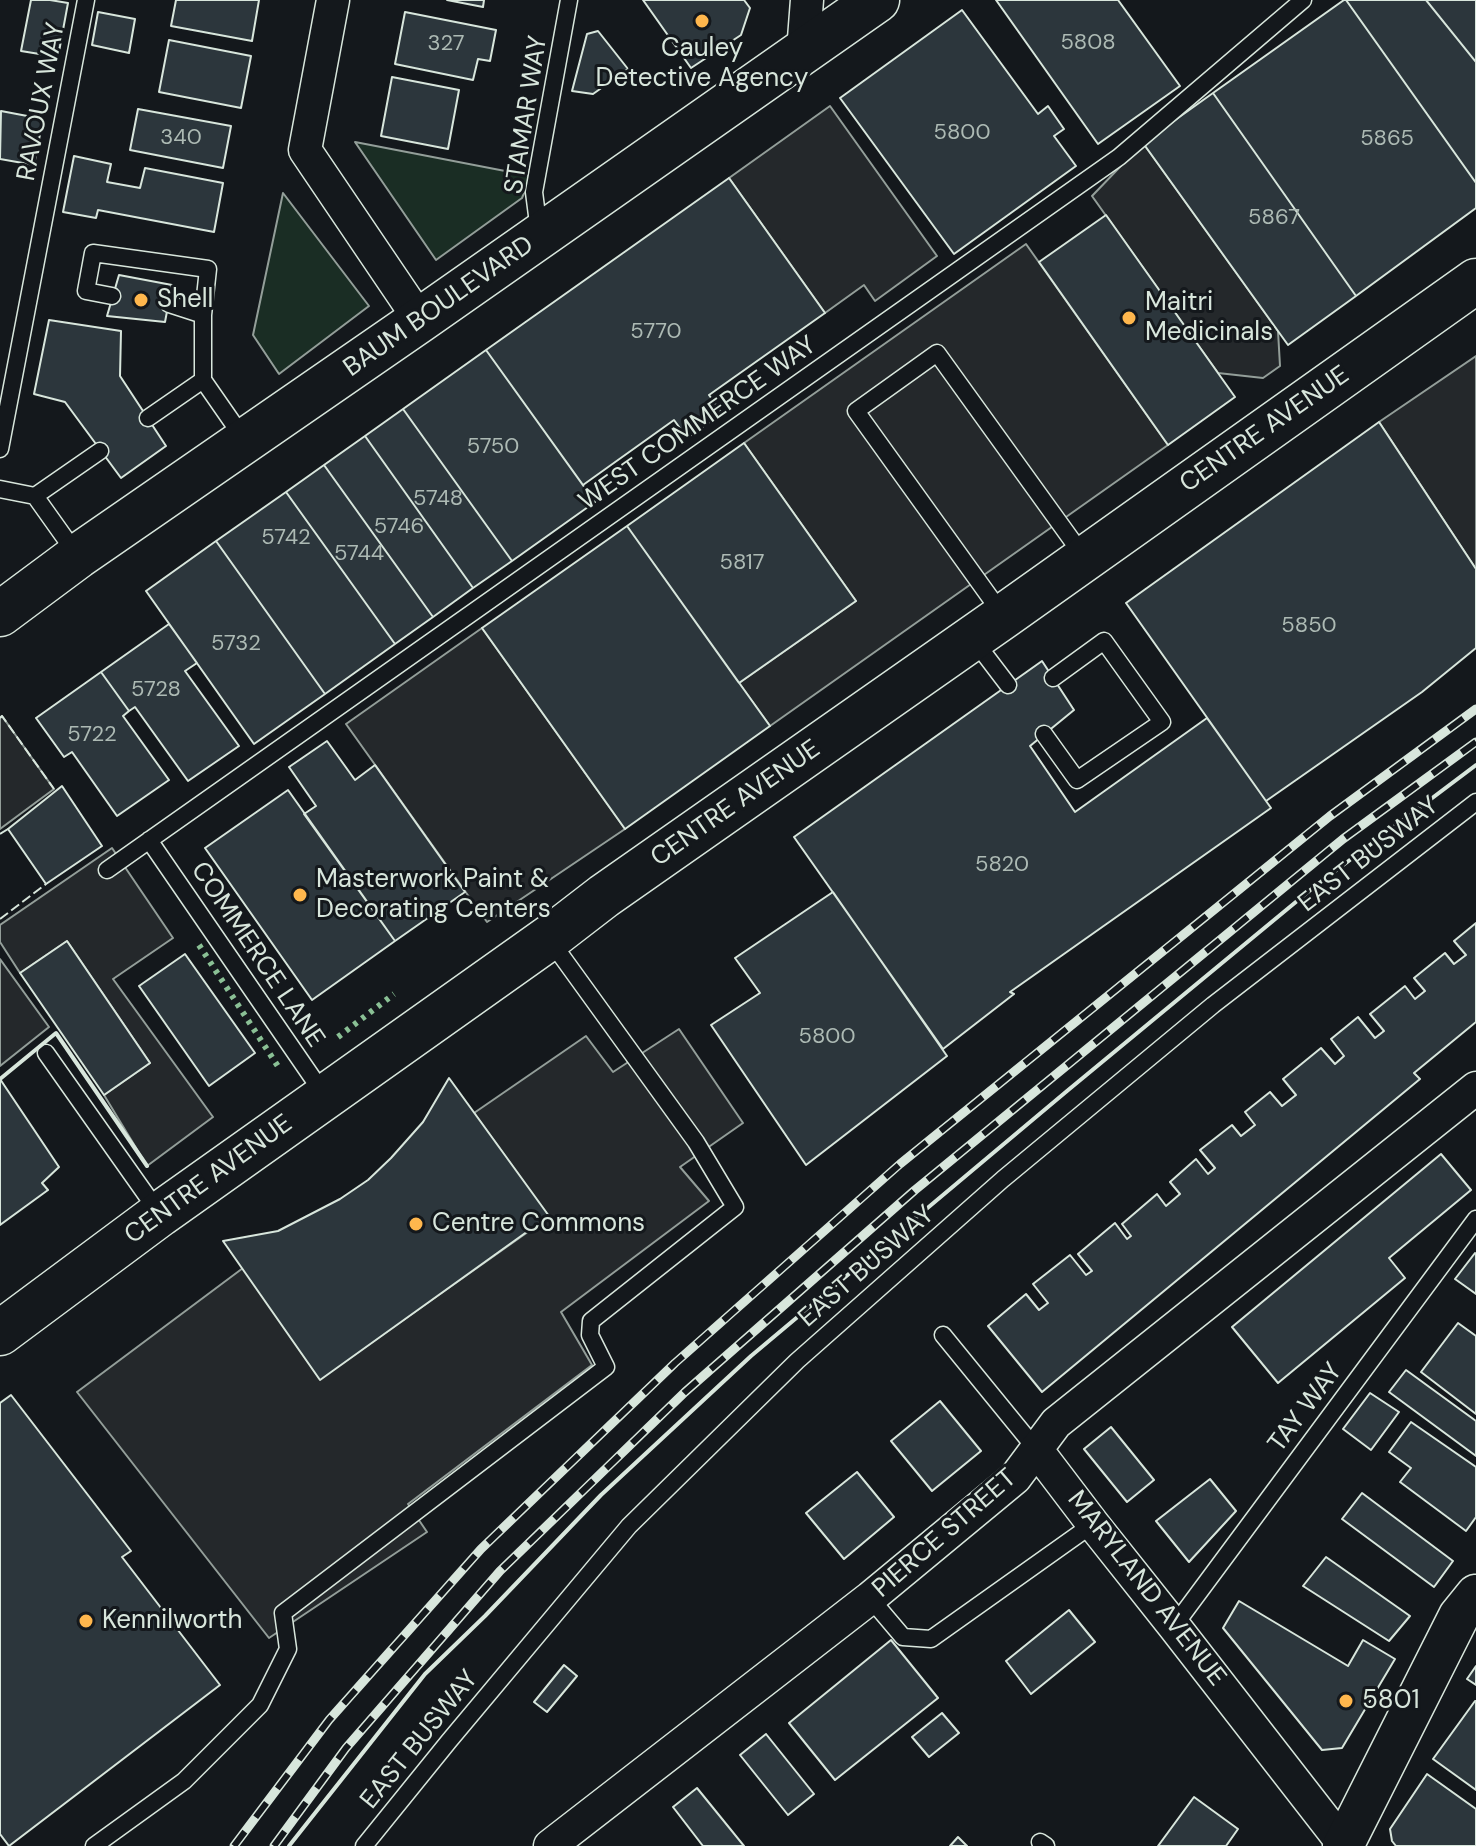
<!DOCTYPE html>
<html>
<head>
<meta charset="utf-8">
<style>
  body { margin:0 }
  canvas { display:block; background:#14181c }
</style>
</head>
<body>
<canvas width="1476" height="1846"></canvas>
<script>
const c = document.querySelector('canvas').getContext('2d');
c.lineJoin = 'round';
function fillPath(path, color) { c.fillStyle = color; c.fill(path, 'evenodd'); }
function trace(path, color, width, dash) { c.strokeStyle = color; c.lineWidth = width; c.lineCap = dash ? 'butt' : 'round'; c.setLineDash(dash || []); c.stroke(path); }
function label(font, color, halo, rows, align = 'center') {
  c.font = font + ' "DM Sans",sans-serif'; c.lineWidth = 6; c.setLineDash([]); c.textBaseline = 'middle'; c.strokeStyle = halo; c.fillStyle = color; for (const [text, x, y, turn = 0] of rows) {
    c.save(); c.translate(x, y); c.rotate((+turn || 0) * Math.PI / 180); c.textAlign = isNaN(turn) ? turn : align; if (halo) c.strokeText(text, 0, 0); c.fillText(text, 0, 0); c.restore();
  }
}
const green = new Path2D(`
  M355,142l176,34 -9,22 -86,62z
  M283,193l86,113 -90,68 -26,-39z`);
const parking = new Path2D(`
  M830,106l107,150 -62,45 -11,-16 -39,28 -96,-135z
  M1143,143l135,188 2,35 -17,12 -45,-5 -126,-177z
  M1026,244l142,201 -398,281 -31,-43 117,-82 -112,-158z
  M1476,356v213l-97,-147z
  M482,628l143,201 -138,93 -141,-198z
  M2,716l52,73 -54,40v-111z
  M112,848l61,90 -60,41 100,138 -66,49 -43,-71 46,-32 -83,-122 -47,32 -20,-31v-17z
  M0,959l49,68 -49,39z
  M679,1029l64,94 -63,44 29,34 -148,111 31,53 -184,139 19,28 -158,106 -192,-246 166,-124 77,111 229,-162 -75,-104 112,-77 27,36z`);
const building = new Path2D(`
  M31,0h19l18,3 -10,54 -37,-6z
  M176,0h83l-7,41 -81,-15z
  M447,0h37l-1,7z
  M643,0h101l6,8 -9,27 -50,33z
  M996,0h122l62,86 -82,58z
  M1344,0h2l130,183v25l-120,88 -143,-203z
  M1346,0h80l50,62v121z
  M1426,0h50v62z
  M962,10l76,104 10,-8 16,23 -10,7 22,30 -122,88 -114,-156z
  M98,12l37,7 -6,34 -37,-8z
  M405,12l91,18 -6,31 -12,-2 -5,21 -78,-16z
  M598,31l30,38 -35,25 -21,-3 15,-57z
  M169,40l82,16 -10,52 -82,-16z
  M392,77l67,13 -11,59 -67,-13z
  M1213,93l143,203 -68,49 -145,-202z
  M138,109l93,17 -8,42 -93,-18z
  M1,111l42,8 -9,46 -34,-6z
  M74,156l37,8 -4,18 33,6 5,-20 78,15 -9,49 -116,-22 -2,8 -33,-6z
  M729,178l96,135 -116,82 13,18 -35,25 -13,-18 -91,65 -97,-135z
  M1106,215l129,182 -67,48 -129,-183z
  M119,275l53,10 -7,37 -58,-6z
  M49,320l72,11 -1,45 46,70 -45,32 -56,-76 -31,-8z
  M486,350l109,152 -83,59 -109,-152z
  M403,409l109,152 -39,27 -108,-152z
  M1379,422l97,147v79l-54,44 -156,109 -140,-198z
  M365,436l108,152 -40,29 -109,-152z
  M744,443l112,158 -117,82 -112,-157z
  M324,465l109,152 -38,27 -109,-152z
  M286,492l109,152 -70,50 -109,-153z
  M627,526l143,200 -145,103 -143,-201z
  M216,541l109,153 -71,50 -108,-153z
  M169,624l28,39 -12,8 54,75 -51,35 -53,-74 -6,4 -28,-39z
  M1042,661l32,49 -44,36 45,66 132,-94 64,90 -261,184 4,2 -71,55 -149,-212z
  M101,672l28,39 -6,5 46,64 -52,36 -45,-64 -8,5 -28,-39z
  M327,741l28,39 20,-15 90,127 -70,49 -91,-127 12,-8 -27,-39z
  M62,786l40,60 -56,38 -38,-55z
  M288,790l107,151 -83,59 -107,-152z
  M833,892l114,164 -141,109 -95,-140 49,-32 -25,-35z
  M1476,923v99l-62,51 6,6 -378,313 -54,-66 38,-32 13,16 9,-7 -15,-19 37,-29 16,20 6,-4 -14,-17 37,-31 12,16 4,-3 -9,-12 35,-30 9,12 14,-12 -10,-12 26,-23 12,15 7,-6 -15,-18 32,-25 9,11 14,-11 -10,-13 25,-20 12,14 14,-11 -13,-16 38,-31 14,16 9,-8 -13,-17 27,-22 17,21 9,-7 -14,-17 35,-28 10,13 10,-8 -11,-13 31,-25 9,11 12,-9 -12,-14z
  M67,941l83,122 -46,32 -84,-122z
  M185,954l70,99 -46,33 -70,-100z
  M449,1078l100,138 -229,164 -97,-139 55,-10 62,-32 28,-19 23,-22 32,-36z
  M0,1079l59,88 -17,16 6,7 -48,35z
  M1441,1154l30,36 -82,68 16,20 -127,105 -46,-56z
  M1475,1253l1,1v40l-21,-15z
  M1458,1323l18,13v78l-55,-42z
  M1406,1370l70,51v35l-87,-64z
  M1370,1393l29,19 -28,38 -28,-21z
  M11,1395l120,156 -9,6 98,128 -211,161 -9,-12v-431z
  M940,1401l41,50 -49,40 -41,-50z
  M1411,1422l65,45v50l-10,14 -66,-49 11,-14 -22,-16z
  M1111,1427l43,53 -27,22 -43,-53z
  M857,1472l37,45 -50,42 -38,-46z
  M1210,1479l26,32 -47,51 -33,-41z
  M1362,1493l91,68 -19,26 -92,-68z
  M1326,1557l84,59 -21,25 -86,-55z
  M1239,1601l109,65 15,-26 32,19 -53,89 -20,2 -99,-122z
  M1069,1610l26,32 -64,52 -25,-33z
  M891,1640l47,58 -103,82 -46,-57z
  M564,1665l13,11 -30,36 -13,-10z
  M1476,1666v19l-9,-6z
  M1475,1701h1v89l-43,-31z
  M942,1713l17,20 -30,24 -17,-20z
  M766,1734l48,60 -26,21 -48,-60z
  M1427,1774l49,35v37h-80l-4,-5 -2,-12z
  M697,1788l47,58h-41l-30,-39z
  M1194,1797l44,32 -12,17h-68z
  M958,1837l9,9h-17z`);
const service = new Path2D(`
  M539,231l-5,-39 35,-192
  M112,296l-26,-5 7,-38 115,16 -5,46 -34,-11
  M203,315v65
  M148,418l55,-38 41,59
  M0,449l86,-449
  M0,489l35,7
  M77,555l-42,-59 65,-45
  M1002,614l-146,-203 81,-58 147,204
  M973,639l35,46
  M1044,734l33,46 85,-58 -58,-81 -51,37
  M149,840l176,256
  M107,870l1012,-713 184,-157
  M46,1053l113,160
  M943,1335l93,114
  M870,1598l33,39 28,2 162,-115
  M1174,1626l302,-407
  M1040,1842l6,4
  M94,1846l90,-65 76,-76 28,-56 -5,-36 323,-246 -16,-32 1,-14 144,-114 -39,-65 -146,-202
  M364,1846l85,-105 180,-215 168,-165 206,-182 210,-174 263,-203`);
const minor = new Path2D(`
  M333,0l-28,150 115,170
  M803,52l4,-52
  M1036,1449l57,75 81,102 171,220
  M550,1846l320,-248 145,-120 41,-55 420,-335`);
const tertiary = new Path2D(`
  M1343,1846l116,-230 17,-21`);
const secondary = new Path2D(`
  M0,1333l160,-119 396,-281 48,-37 400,-280 472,-335`);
const primary = new Path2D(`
  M0,614l78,-58 342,-236 457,-320`);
const rail = new Path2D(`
  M234,1846l95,-126 152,-171 194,-186 225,-199 430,-348 146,-107
  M274,1846l72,-98 154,-177 185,-179 230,-202 428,-351 133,-97`);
const hedge = new Path2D(`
  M199,945l80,123
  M338,1037l56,-43`);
const fence = new Path2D(`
  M0,718l2,-2 52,73
  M0,834l8,-5
  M0,919l46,-35`);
const wall = new Path2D(`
  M0,1079l56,-46 91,133
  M289,1846l136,-172 60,-58 116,-121 150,-139 316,-265 247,-204 162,-122`);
const markers = [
  [702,21,8,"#ffb74d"],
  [141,300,8,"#ffb74d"],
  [1129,318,8,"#ffb74d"],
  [300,895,8,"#ffb74d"],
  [416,1224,8,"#ffb74d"],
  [86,1621,8,"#ffb74d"],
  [1346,1701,8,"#ffb74d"]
];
const numberNames = [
  ["5808",1088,43],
  ["327",446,44],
  ["5800",962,133],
  ["340",181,138],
  ["5865",1387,139],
  ["5867",1274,218],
  ["5770",656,332],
  ["5750",493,447],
  ["5748",438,499],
  ["5746",399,527],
  ["5742",286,538],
  ["5744",359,554],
  ["5817",742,563],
  ["5850",1309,626],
  ["5732",236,644],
  ["5728",156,690],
  ["5722",92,735],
  ["5820",1002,865],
  ["5800",827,1037]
];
const poiNames = [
  ["Cauley",702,49,"center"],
  ["Detective Agency",702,79,"center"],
  ["Shell",157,300],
  ["Maitri",1145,303],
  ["Medicinals",1145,333],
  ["Masterwork Paint &",316,880],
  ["Decorating Centers",316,910],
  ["Centre Commons",432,1224],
  ["Kennilworth",102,1621],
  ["5801",1362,1701]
];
const streetNames = [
  ["RAVOUX WAY",42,102,-79],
  ["STAMAR WAY",527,115,-81],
  ["BAUM BOULEVARD",439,307,-35],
  ["WEST COMMERCE WAY",698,424,-35],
  ["CENTRE AVENUE",1265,430,-35],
  ["CENTRE AVENUE",736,804,-35],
  ["EAST BUSWAY",1369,855,-38],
  ["COMMERCE LANE",257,955,56],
  ["CENTRE AVENUE",209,1180,-36],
  ["EAST BUSWAY",867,1267,-41],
  ["TAY WAY",1306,1408,-53],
  ["PIERCE STREET",945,1534,-41],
  ["MARYLAND AVENUE",1146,1589,52],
  ["EAST BUSWAY",420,1740,-51]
];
fillPath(green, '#1a2d24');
trace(green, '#939e99', 2);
fillPath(parking, '#24282b');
trace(parking, '#939e99', 2);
fillPath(building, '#2c363c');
trace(building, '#d8e6dc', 2);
trace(service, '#d8e6dc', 19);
trace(minor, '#d8e6dc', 35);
trace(tertiary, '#d8e6dc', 43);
trace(secondary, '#d8e6dc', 47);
trace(primary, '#d8e6dc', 47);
trace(service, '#14181c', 16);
trace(minor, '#14181c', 32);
trace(tertiary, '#14181c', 40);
trace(secondary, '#14181c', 44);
trace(primary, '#14181c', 44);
trace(rail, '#d8e6dc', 9);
trace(rail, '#14181c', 6, [18]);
trace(hedge, '#8ac095', 6, [4, 6]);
trace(fence, '#d8e6dc', 2, [10, 4]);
trace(wall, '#d8e6dc', 4);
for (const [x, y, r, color] of markers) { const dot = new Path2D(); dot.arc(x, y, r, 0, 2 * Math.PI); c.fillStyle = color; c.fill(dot); trace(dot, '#14181c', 3); }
label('22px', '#adbab4', null, numberNames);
label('26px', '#d8e6dc', '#14181c', poiNames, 'left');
label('26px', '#d8e6dc', '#14181c', streetNames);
</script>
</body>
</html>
